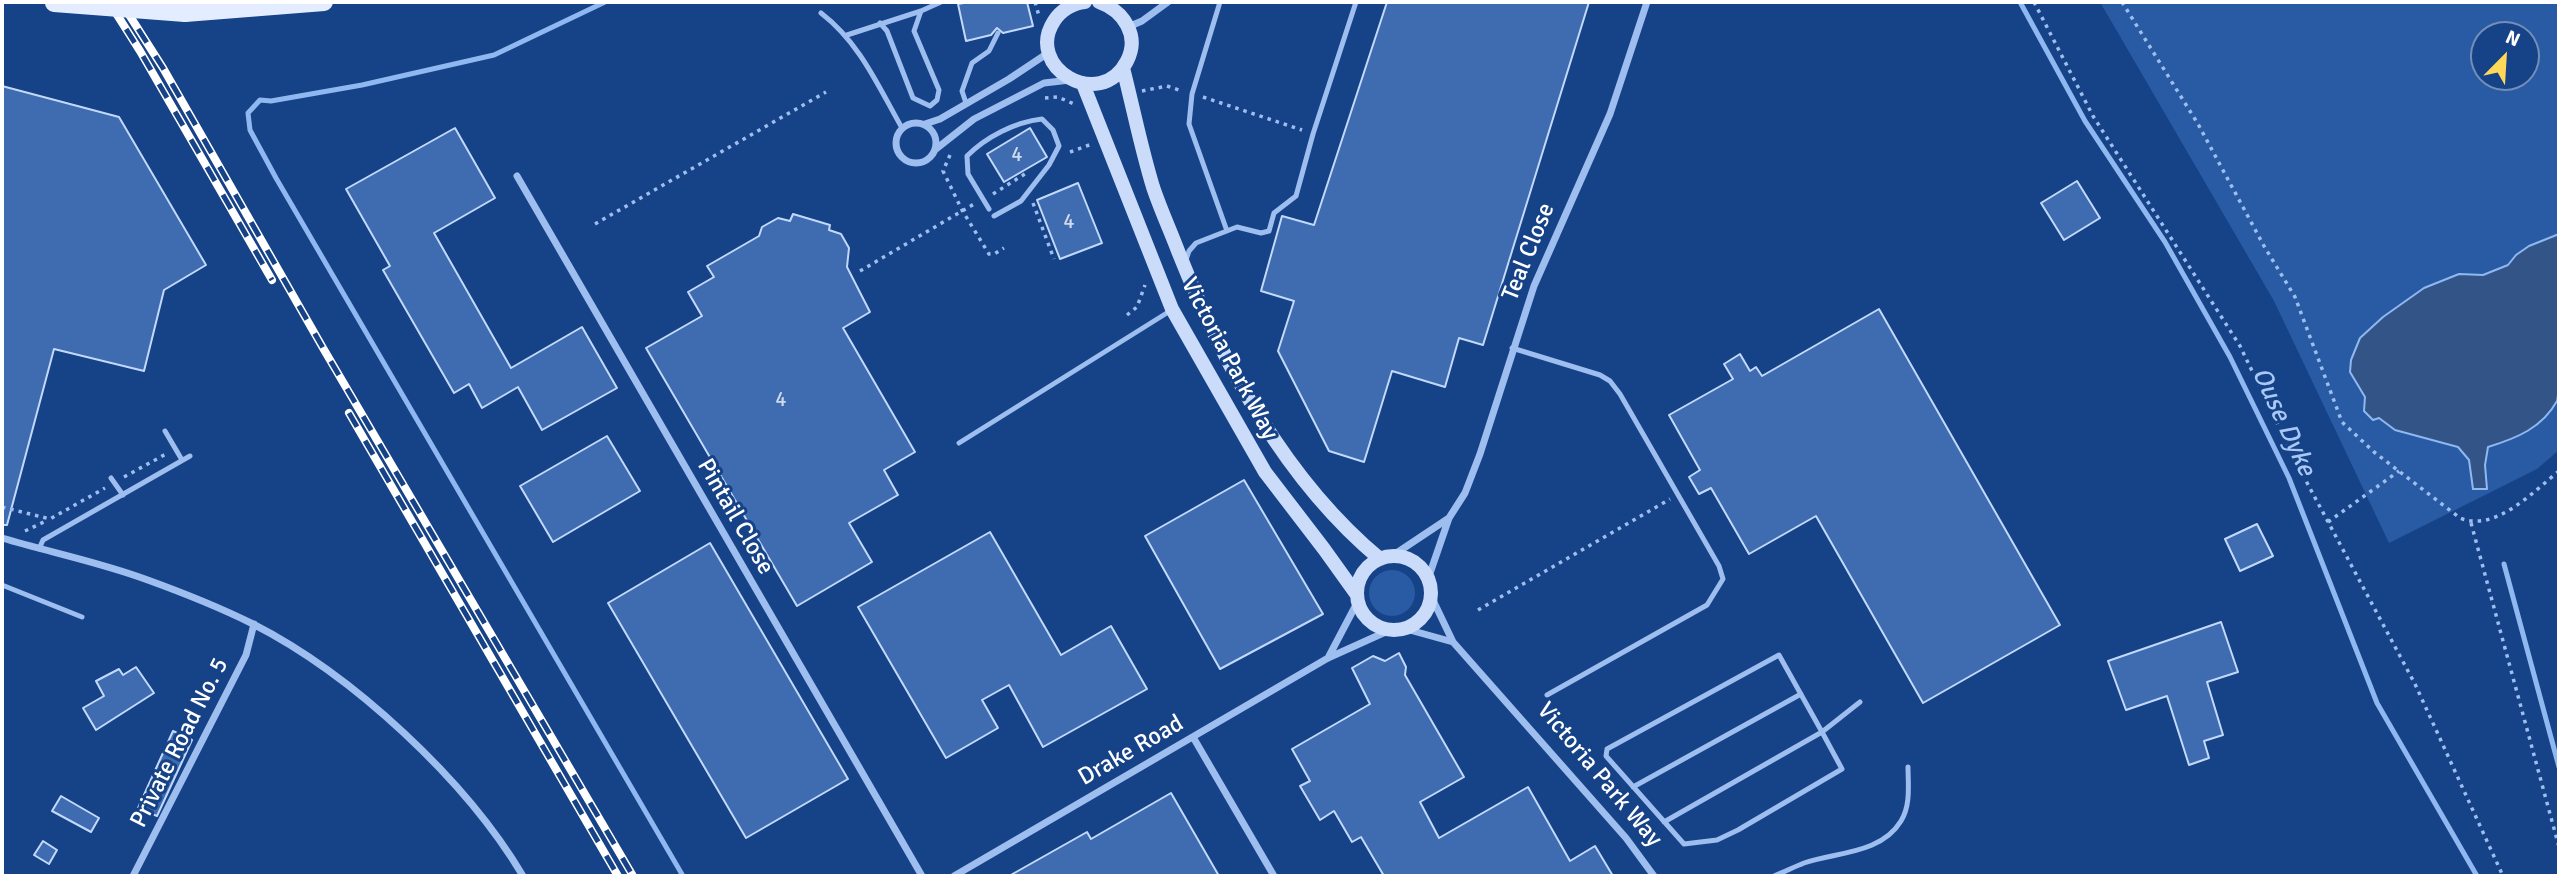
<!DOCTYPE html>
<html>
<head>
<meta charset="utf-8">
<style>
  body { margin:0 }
  #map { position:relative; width:2561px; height:878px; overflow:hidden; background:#164287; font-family:Signika,sans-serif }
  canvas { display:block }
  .frame { position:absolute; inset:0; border:4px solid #fff; pointer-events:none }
  .north { position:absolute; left:2470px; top:21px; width:70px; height:70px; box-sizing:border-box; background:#164287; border:2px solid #738eb7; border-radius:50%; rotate:24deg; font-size:19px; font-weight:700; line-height:28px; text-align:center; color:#fff }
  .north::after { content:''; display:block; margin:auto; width:24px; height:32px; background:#ffd759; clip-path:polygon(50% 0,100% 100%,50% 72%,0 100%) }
</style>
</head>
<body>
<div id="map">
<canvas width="2561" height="878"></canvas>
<div class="frame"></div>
<div class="north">N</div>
</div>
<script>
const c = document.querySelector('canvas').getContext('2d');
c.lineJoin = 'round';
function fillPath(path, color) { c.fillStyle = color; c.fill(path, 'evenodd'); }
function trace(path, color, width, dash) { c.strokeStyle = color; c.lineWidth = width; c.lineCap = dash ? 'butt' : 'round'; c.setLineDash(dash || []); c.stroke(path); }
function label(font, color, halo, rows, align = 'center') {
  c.font = font + ' Signika,sans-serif'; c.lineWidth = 6; c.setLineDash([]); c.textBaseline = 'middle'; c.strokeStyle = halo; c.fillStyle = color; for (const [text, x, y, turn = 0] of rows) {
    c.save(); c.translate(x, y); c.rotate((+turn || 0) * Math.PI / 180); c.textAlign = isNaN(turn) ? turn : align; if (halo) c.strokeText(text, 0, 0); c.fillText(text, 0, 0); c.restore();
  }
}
const green = new Path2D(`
  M2100,2h459v448l-22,19 -148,74 -115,-242zM2484,35h42v42h-42z
  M1369 593a23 23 0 1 1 46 0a23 23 0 1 1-46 0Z`);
const water = new Path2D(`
  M2559,234c0,23 2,156 -2,167 -15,27 -40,37 -69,46l-3,18 2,24h-14l-4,-29 -11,-13 -63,-17 -16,-12 -6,2 -9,-9 1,-14 -15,-25 1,-12 9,-22 23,-21 41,-29 35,-14 24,1 25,-10 8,-10 13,-9z`);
const stream = new Path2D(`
  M605,2l-111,53 -132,30 -91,16 -11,-1 -12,13 2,17 26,48 407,698
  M2020,2l65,119 80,121 65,115 59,121 88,225 100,173
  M2504,564l55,203`);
const building = new Path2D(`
  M969,2h58l6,24 -30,7 -6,-5 -6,7 -25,6 -8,-37z
  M1387,2h202l-106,343 -24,-7 -14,49 -53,-16 -28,91 -35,-11 -51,-100 16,-50 -33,-10 21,-75 32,9z
  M2,86l117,31 87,148 -42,25 -20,81 -90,-22 -47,176h-5z
  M455,128l40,70 -61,35 77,135 71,-41 35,61 -75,42 -24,-43 -36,21 -13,-24 -15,9 -71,-123 7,-4 -44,-77z
  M1030,128l17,29 -43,25 -17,-28z
  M2077,181l23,37 -36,22 -23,-37z
  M1078,183l24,60 -42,16 -23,-59z
  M793,214l37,11 -1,5 12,4 8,14 -2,19 23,45 -27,16 72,124 -31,18 14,25 -49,28 23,39 -75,44 -151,-258 56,-32 -14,-24 26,-15 -7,-11 52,-30 3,-9 16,-9 12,3z
  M1879,309l181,316 -137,78 -107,-187 -67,38 -38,-66 -12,6 -10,-17 11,-7 -31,-55 64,-36 -9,-15 16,-10 10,17 6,-4 6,9z
  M607,436l33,55 -87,51 -33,-56z
  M1244,480l79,134 -103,55 -75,-133z
  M2257,524l16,32 -33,15 -15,-32z
  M990,532l71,123 50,-29 36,63 -104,58 -34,-62 -27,15 16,28 -52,30 -88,-151z
  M710,543l138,236 -102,59 -138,-235z
  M2221,622l17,50 -31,10 16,53 -19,6 5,17 -20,7 -22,-69 -41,14 -18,-49z
  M1399,653l7,14 -1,8 59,102 -44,25 19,36 89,-51 42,74 25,-15 18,30h-229l-23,-39 -9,5 -18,-31 -14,9 -20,-34 10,-5 -18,-32 78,-45 -18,-36 21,-12 12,5z
  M136,667l18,26 -58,37 -13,-22 21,-12 -8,-15 23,-12 4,6z
  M173,731l19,9 -35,76 -19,-8z
  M1171,793l48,83h-210l78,-44 4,7z
  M61,796l38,22 -8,14 -39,-21z
  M43,841l14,9 -8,14 -15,-9z`);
const path = new Path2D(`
  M1035,2l4,14
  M2034,2l59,114 147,230 57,118 118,220 88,192
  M2122,2l76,122 66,122 31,51 47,125 32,30 86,66c35,15 74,-27 99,-47
  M1142,91l25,-5 15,5
  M1203,97l99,33
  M1045,98l13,-1 16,7
  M1070,152l22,-8
  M950,155l-7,16 19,39 27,44h5l10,-6
  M993,194l35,-22
  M1033,203l21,56
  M595,224l231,-132
  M860,271l114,-67
  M1127,315l10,-8 8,-22
  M124,477l42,-23
  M2,507l48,12 55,-31
  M2328,522l71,-51
  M2471,523l88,324
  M25,531l23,-11
  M1478,610l192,-111`);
const lane = new Path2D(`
  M1220,2l-28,92 -3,30 38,107
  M821,13c39,30 57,73 81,115
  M880,23l7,8 26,67 17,8 7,-6 2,-10 -25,-59 7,-20
  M847,35l74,-24 20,-9
  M966,103l-4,-12 10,-28 17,-12 9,-18
  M989,209l-21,-35 -1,-18c19,-19 48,-34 75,-37l11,11 6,16 -10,19 -28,36 -27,15
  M1186,260l3,-9 7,-8 41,-16 24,6 8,-2 5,-18 22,-17 17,-62 43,-132
  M1512,348l88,27 10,6 10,13 99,172 4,13 -16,26 -160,90
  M165,431l17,29
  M959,443l211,-132
  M111,478l12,17
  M39,549l4,-9 147,-84
  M2,585l80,32
  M1633,787l168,-93
  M1664,822l158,-90 -43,-77 -172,94 -1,7 78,88 33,-4 21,-10 104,-61 -20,-37 38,-30
  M1774,876c10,-4 20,-9 30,-13 32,-11 77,-9 97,-42 10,-16 7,-37 7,-54`);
const street = new Path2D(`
  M1128,27l14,-6 26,-19
  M896 143a20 20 0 1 1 40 0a20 20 0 1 1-40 0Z
  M925,124l15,-5 69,-40 39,-26
  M936,149l38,-30 70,-36 26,-3
  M517,176l405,700
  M2,538c47,14 97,24 143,41 36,13 74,28 108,45 100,51 213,156 270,252
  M1392,556l57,-38
  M1428,579l21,-61 16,-25 15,-39 54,-168 76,-172 37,-112
  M1431,596l22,46 173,196 28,38
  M1406,629l47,13
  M1328,658l30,-57
  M1193,737l81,139
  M133,876l113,-221 8,-31
  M954,876l374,-218 62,-28`);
const secondary = new Path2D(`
  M1085,2c-12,1 -24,8 -31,19 -30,46 46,92 73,40 13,-25 -3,-50 -28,-59
  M1123,68c10,39 18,80 30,119 7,21 17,43 25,64 45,113 107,229 202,308
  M1083,84l89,225 93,163 59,77 33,46
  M1357 593a37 37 0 1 1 74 0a37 37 0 1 1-74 0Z`);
const primary = new Path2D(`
  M185,13l139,-11`);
const rail = new Path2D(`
  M109,2l31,49 132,229
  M121,2l42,66 160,280 310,528
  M349,413l269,463`);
const primaryBridge = new Path2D(`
  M54,3l131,10`);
const numberNames = [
  ["4",1017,155],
  ["4",1069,222],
  ["4",781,400]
];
const streetNames = [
  ["Teal Close",1529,252,-68],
  ["Victoria Park Way",1229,359,62],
  ["Pintail Close",735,517,60],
  ["Private Road No. 5",180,743,-63],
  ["Drake Road",1131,751,-30],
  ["Victoria Park Way",1599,775,50]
];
const waterNames = [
  ["Ouse Dyke",2283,422,65]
];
fillPath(green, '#295ba5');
fillPath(water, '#335487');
trace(water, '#8fb8f1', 2);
trace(stream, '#8fb8f1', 5);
fillPath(building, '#3f6cb1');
trace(building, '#c2d9fa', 2);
trace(path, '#9dbeee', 3.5, [3.5, 5]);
trace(lane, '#9dbeee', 5);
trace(street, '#9dbeee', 7);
trace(secondary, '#cadcfa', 14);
trace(primary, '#e3edff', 18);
trace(rail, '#fff', 8);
trace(rail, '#164287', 5, [16]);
trace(primaryBridge, '#e3edff', 18);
label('21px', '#cfdaec', null, numberNames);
label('24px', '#fff', '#164287', streetNames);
label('italic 26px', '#a8c8f5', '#164287', waterNames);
</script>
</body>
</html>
